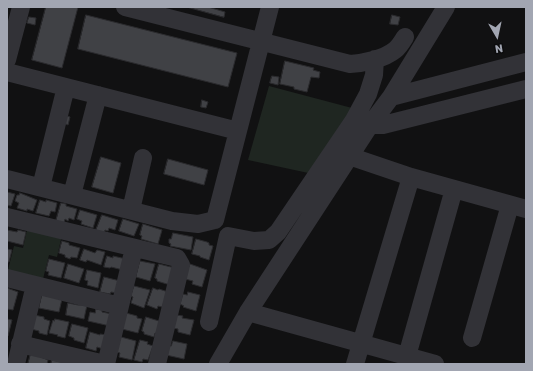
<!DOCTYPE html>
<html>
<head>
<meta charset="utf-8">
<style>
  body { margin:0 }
  #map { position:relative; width:533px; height:371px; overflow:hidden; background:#111112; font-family:Rubik,sans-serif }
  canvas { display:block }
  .frame { position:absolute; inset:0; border:8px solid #a2a6b2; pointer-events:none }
  .north { position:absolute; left:477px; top:16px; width:40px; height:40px; -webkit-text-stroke:3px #0c0c0d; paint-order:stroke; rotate:171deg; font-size:11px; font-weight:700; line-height:16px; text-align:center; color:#a2a6b2 }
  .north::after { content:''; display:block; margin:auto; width:14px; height:18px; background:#a2a6b2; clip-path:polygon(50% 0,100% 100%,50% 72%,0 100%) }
</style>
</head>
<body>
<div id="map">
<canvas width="533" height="371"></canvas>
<div class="frame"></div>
<div class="north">N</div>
</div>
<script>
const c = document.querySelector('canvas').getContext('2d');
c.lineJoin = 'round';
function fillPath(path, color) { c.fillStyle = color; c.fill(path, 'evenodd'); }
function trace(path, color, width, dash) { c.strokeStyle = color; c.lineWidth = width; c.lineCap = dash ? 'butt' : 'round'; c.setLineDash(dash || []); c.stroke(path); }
const green = new Path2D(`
  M269,86l83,22 -39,66 -65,-14z
  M28,226l34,9 -5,22 -8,-2 -6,24 -35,-9 6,-24 9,2z`);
const building = new Path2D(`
  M46,7h32l-16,61 -30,-8z
  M187,7h21l17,5 -1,5z
  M86,15l151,38 -9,34 -150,-38z
  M392,15l8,2 -2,8 -8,-1z
  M29,17l7,1 -1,7 -8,-2z
  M285,61l29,7 -1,2 7,2 -1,6 -8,-1 -4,15 -13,-3v-2l-14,-3z
  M272,76l7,1 -1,8 -8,-2z
  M202,100l6,2 -2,6 -5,-1z
  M67,116l3,1 -2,8 -4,-2z
  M101,157l20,6 -8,30 -21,-6z
  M168,159l40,11 -4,15 -40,-11z
  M7,192l8,2 -4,12 -4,-1z
  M20,193l17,7 -4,11 -6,-2v2l-10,-3 2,-5 -4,-2 2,-6h2z
  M40,200l6,2v-2l11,3 -2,9 -4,-1 -2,5 -13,-3z
  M61,203l5,1v2l11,3 -3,11 -5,-2 -1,3 -3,-2 -1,4 -8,-2z
  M80,210l17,5 -4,13 -12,-4 1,-3 -5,-2z
  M102,215l16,5 -3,10 -6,-2 -1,3 -3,-1 -1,3 -8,-3z
  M123,219l16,5 -5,12 -15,-5z
  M143,224l19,6 -4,14 -17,-5 1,-3 -2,-1z
  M7,230l10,2 1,-2 8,2 -3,13 -16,-4z
  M173,233l20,4 -2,13 -21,-4 1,-2 -2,-1v-4h2z
  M196,239l11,3 2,1v2l4,1 -4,14 -9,-3v-1l-8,-2z
  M62,241l7,2v2l11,3 -3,10 -6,-1 -1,2 -5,-2v-2l-6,-2z
  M7,249l5,1 -3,12h-2z
  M84,249l11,4 2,-3 8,2 -4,13 -14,-5 -1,2 -6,-2z
  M107,256l6,2v-2l13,3 -3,11 -12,-3 -1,1 -6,-1z
  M49,259l16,4 -4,15 -13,-3 1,-3 -3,-1z
  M140,261l15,3 -5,17 -14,-4z
  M68,264l16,5 -5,14 -15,-5z
  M159,264l16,4 -5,17 -13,-4v-2l-2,-1z
  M190,264l17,6 -5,17 -10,-3 1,-3 -8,-2z
  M87,270l14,3 -3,15 -11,-3 1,-4 -3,-1z
  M104,277l16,4 -3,12 -6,-1 -1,2 -10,-2z
  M134,286l16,4 -6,18 -13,-5 2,-6 -2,-1z
  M7,288l11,4 -5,18 -6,-1z
  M153,288l5,2 1,-1 9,3 -6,15 -4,-1 -1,3 -10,-4z
  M188,292l12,3 -4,16 -13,-4 1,-1 -4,-2 3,-10 4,1z
  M42,295l20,4 -3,13 -20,-4z
  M68,303l10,2h9l-3,14 -18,-4z
  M96,309l6,1v2l10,2 -2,12 -22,-5 2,-9 5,1z
  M126,313l11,3v2l5,1 -4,14 -16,-4z
  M34,315l10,2v2l6,2 -3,14 -8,-2v-2l-8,-2z
  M176,315l7,1 -1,2 12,2 -4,15 -12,-3v-3l-5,-1z
  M146,317l16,5 -4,12 -3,-1 -1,4 -10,-3v-2l-2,-1z
  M7,319l5,1 -4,16h-1z
  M55,319l14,3 -4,16 -8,-2 1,-1 -9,-2 4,-13 1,1z
  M72,324l16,4 -4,15 -10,-3v-2l-5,-2z
  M90,332l10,3v-1l7,1 -4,14 -6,-2 -1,4 -10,-3z
  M121,337l15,4 -4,19 -13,-3 1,-4 -3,-1z
  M140,340l8,2 -1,2 6,2 -5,14 -5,-1 -1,3 -8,-2z
  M173,341l14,3 -3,15 -18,-4 3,-9h2z
  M31,353l17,7 -1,4h-19z
  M52,360l18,4h-19z`);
const minor = new Path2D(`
  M125,7l225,57c14,-1 34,-5 45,-14 4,-3 7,-8 10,-13
  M7,60l14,-53
  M7,72l231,59
  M391,97l135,-35
  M370,125h13l143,-36
  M349,156l62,21 115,32
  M7,179l165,42 26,3 17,-4
  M41,187l25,-100
  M72,195l26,-100
  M131,210l12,-52
  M7,217l170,41 4,7 -24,99
  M215,220l55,-213
  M7,278l113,28
  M248,312l187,52
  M209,322l19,-86 26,5 15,-1 9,-8 76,-112 14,-26 6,-19 1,-16
  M472,338l38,-133
  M20,344l85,20
  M407,356l47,-167
  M16,364l19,-79
  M106,364l28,-116
  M218,364l30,-52 122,-187 21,-28 55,-90
  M355,364l56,-187`);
fillPath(green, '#1f2621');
fillPath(building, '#404145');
trace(building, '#2b2b2e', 1);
trace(minor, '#323237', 18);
</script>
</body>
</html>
